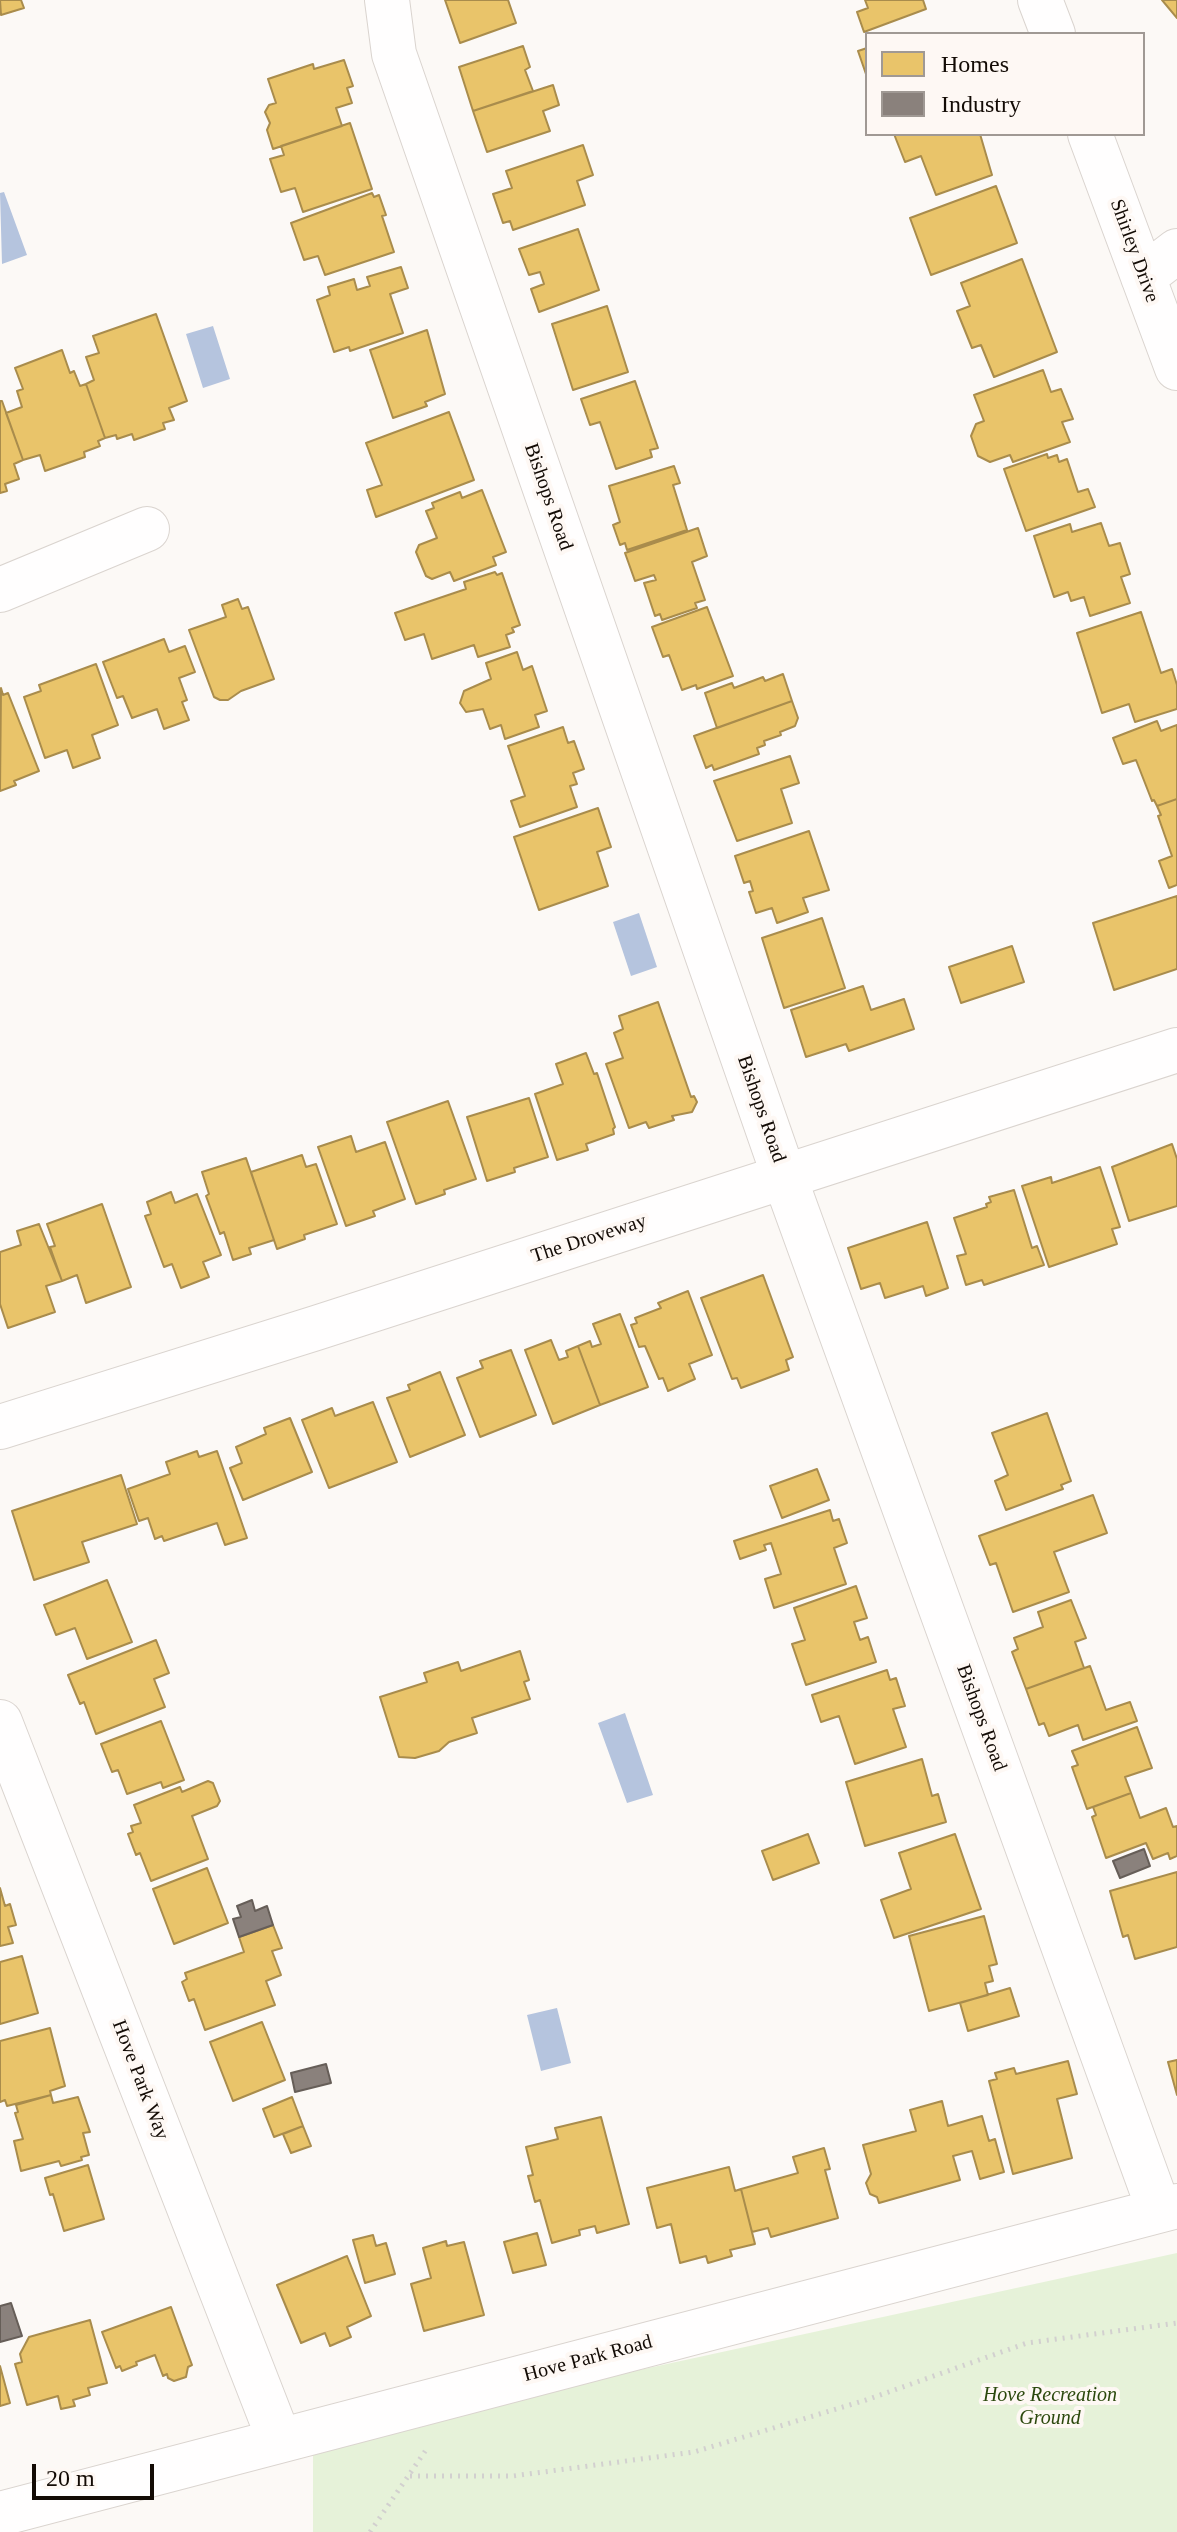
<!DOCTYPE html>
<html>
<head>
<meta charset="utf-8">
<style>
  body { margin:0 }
  #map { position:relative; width:1177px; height:2532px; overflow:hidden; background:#fcf9f6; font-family:"Times New Roman",serif }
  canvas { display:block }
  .legend { position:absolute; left:865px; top:32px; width:280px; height:104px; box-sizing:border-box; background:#fef8f4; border:2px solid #a09994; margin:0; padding:10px 14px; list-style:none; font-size:24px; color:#130b05 }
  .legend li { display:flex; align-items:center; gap:16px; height:40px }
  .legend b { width:40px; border:2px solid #a09994 }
  .scale { position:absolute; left:32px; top:2464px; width:122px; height:36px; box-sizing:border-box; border:4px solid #130b05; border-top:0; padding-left:10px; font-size:24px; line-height:28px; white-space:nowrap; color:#130b05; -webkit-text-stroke:6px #fef8f4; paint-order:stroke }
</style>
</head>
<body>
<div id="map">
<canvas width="1177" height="2532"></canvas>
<ul class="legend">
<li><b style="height:22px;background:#e9c46a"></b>Homes</li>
<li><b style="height:22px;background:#8a817c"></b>Industry</li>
</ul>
<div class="scale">20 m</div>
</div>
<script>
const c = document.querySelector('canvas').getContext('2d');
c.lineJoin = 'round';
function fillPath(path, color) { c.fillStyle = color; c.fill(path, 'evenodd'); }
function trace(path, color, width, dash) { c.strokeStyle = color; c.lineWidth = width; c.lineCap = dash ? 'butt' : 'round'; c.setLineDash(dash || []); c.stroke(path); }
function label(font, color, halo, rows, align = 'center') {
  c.font = font + ' "Times New Roman",serif'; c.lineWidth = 8; c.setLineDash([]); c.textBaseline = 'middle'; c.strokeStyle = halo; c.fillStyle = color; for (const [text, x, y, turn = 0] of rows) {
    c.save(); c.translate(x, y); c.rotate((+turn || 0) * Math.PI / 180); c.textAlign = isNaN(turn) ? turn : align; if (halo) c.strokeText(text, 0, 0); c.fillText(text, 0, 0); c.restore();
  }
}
const green = new Path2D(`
  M1177,2253v279h-864v-91z`);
const water = new Path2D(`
  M4,192l23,63 -25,9 -2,-71z
  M213,326l17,53 -27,9 -17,-54z
  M639,913l18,54 -26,9 -18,-54z
  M625,1713l28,82 -26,8 -29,-80z
  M557,2008l14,55 -30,8 -14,-56z`);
const homes = new Path2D(`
  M0,0h21l3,8 -23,7z
  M445,0h63l8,23 -56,20z
  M865,0h58l3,9 -62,23 -7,-20 11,-4z
  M1162,0h15v18z
  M523,46l7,21 -5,3 8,21 -60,20 -14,-44z
  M867,48v29l-9,-26z
  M344,60l9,26 -6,2 5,15 -16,5 6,18 -69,23 -6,-19 3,-7 -5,-11 4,-7 7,-2 -8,-24 45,-15 1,5z
  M553,85l6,20 -16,6 7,20 -63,21 -14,-41z
  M350,123l22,66 -69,23 -8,-24 -14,4 -11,-33 14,-4 -3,-9z
  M894,134h86l12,41 -56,20 -15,-39 -16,6z
  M583,145l10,30 -16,6 8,24 -72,25 -3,-9 -7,2 -10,-29 19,-6 -6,-17z
  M996,186l21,57 -86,32 -21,-57z
  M372,193l2,4 5,-2 7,20 -4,1 12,36 -69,23 -7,-19 -14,4 -13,-37z
  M578,229l21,61 -60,22 -8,-23 13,-5 -4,-12 -11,3 -10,-26z
  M1022,259l35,93 -63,25 -13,-32 -9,3 -15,-37 13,-5 -9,-23z
  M401,267l7,21 -18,6 13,39 -53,18 -1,-4 -15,5 -17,-52 13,-5 -2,-8 26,-8 3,11 13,-4 -3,-9z
  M607,306l21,66 -55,18 -21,-66z
  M156,314l31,87 -18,7 5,12 -11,3 2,6 -31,11 -2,-6 -15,5 -1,-4 -11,3 -19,-54 8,-4 -8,-23 13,-4 -6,-17z
  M427,330l18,64 -20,8 2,4 -34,12 -23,-68z
  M62,350l8,23 4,-2 6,15 6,-2 19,54 -7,3 2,5 -16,6 1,5 -40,14 -5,-16 -17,5 -17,-47 16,-6 -5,-16 6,-2 -8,-21z
  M1043,370l8,22 10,-3 12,30 -11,3 8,20 -57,20 -3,-7 -20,7 -12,-6 -7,-20 5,-12 8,-3 -10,-26z
  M635,381l23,67 -8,2 2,7 -36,12 -16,-47 -10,3 -9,-26z
  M0,401h2l21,59 -9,4 5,15 -14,5 2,7 -7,2z
  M449,412l25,68 -98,37 -9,-27 15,-5 -16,-42z
  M1047,454l1,4 9,-3 2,7 8,-3 11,33 10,-3 7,18 -69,24 -22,-62z
  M674,466l6,17 -7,2 14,45 -60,20 -2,-7 -5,2 -7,-20 7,-3 -11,-36z
  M482,490l24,62 -13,5 3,8 -42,16 -4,-9 -18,7 -6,-3 -10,-24 3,-7 18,-7 -11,-27 8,-3 -2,-5 28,-11 2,6z
  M1101,523l8,23 11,-3 10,31 -9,3 9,26 -40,13 -6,-19 -13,4 -3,-9 -14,5 -20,-61 36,-12 2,8z
  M698,528l9,28 -15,6 13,38 -10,3 2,5 -35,12 -2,-6 -5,2 -11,-33 12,-3 -2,-5 -19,6 -10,-28z
  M495,572l2,3 5,-2 18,52 -8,3 2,4 -8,3 4,12 -32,10 -4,-12 -42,14 -8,-25 -19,6 -10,-27 71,-24 -2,-7z
  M238,599l4,10 6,-2 26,72 -33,12 -13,9h-8l-6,-3 -25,-67 37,-13 -4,-12z
  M707,607l26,69 -36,13 -1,-4 -14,5 -13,-35 -6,2 -11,-30z
  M1141,612l20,61 11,-4 5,16v24l-42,13 -6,-18 -27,9 -25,-80z
  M164,639l5,13 16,-6 10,26 -16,6 8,22 -5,2 7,18 -25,9 -7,-20 -25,9 -9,-22 -6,2 -14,-36z
  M517,652l6,18 9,-4 15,45 -12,4 4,12 -34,12 -4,-14 -11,4 -7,-20 -17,3 -6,-9 4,-12 27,-12 -5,-16z
  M96,664l22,61 -26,10 8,23 -27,10 -6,-18 -22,8 -21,-61 17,-6 -2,-6z
  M783,674l9,27 -75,27 -12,-35 27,-10 2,5 29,-11 2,4z
  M1,688l2,7 5,-2 31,78 -25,10 2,4 -16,6z
  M792,701l6,17 -3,8 -15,6 1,3 -17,6 1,4 -8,3 2,6 -45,16 -2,-5 -6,3 -12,-32z
  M1157,721l4,10 16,-6v74l-20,7 -3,-6 -2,1 -16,-41 -13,4 -10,-26z
  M563,727l5,16 6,-2 10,28 -11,4 4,11 -7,2 7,21 -57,20 -9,-26 14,-5 -17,-50z
  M790,756l9,27 -18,6 11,34 -55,18 -23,-60z
  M1177,799v86l-8,3 -10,-27 13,-5 -14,-40 3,-1 -4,-9z
  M598,808l13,39 -14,5 11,34 -69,24 -25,-73z
  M809,831l20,59 -26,8 5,14 -31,11 -5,-15 -16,5 -7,-21 4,-1 -3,-10 -6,2 -9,-27z
  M1177,896v73l-63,21 -21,-67z
  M822,918l23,70 -61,20 -22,-70z
  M1012,946l12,36 -63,21 -12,-36z
  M863,986l8,24 33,-11 10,30 -65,22 -3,-7 -40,13 -15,-47z
  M658,1002l33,95 3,-1 3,6 -5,10 -20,4 2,4 -25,8 -3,-6 -17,6 -23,-64 17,-6 -9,-25 9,-4 -4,-13z
  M586,1053l8,21 3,-1 18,54 -2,2 1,5 -28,10 2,6 -31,10 -22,-66 28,-10 -7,-20z
  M529,1098l19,59 -34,11 1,4 -28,9 -20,-64z
  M448,1101l28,78 -32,11 1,4 -29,10 -29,-82z
  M351,1136l5,16 29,-10 20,57 -32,12 2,5 -29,10 -28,-79z
  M1172,1144l5,15v47l-48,15 -17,-54z
  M302,1155l4,12 10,-3 21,60 -33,11 1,4 -28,10 -26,-77z
  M246,1158l28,82 -25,8 2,6 -18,6 -9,-28 -4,2 -14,-38 3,-2 -7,-22z
  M1100,1167l20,60 -8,2 5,15 -68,23 -27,-81 29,-9 1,6z
  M1014,1190l18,58 5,-2 7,19 -60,20 -2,-5 -16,5 -9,-29 9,-2 -12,-36 33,-11 -1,-3 5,-2 -2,-5z
  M171,1192l4,11 22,-9 24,61 -18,7 6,15 -28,11 -9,-24 -8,3 -19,-51 6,-2 -4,-12z
  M102,1204l29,83 -45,16 -9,-28 -15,6 -12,-34 5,-1 -8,-22z
  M927,1222l21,66 -22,8 -3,-10 -38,12 -5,-15 -19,6 -13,-41z
  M39,1224l23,57 -16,5 9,26 -47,16 -8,-24v-52l21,-7 -4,-14z
  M763,1275l30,82 -7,3 3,10 -48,18 -4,-10 -5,1 -31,-81z
  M688,1291l24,64 -23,9 6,15 -27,12 -5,-13 -4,1 -14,-33 -6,1 -8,-22 6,-2 -2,-5 26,-10 -3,-5z
  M620,1314l28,73 -48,18 -22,-59 12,-5 2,6 9,-3 -8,-20z
  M551,1340l8,20 9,-3 -2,-6 12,-5 22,59 -47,19 -28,-74z
  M511,1350l25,65 -56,22 -23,-59 26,-10 -3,-7z
  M440,1372l25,63 -55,22 -23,-59 23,-8 -2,-5z
  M373,1402l24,60 -68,26 -27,-68 30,-12 3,8z
  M1047,1413l24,68 -10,4 2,4 -57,21 -11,-29 13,-6 -16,-42z
  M290,1418l22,54 -69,28 -13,-32 12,-5 -6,-16 30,-13 -2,-6z
  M197,1451l2,6 18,-6 30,87 -22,7 -8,-22 -53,18 -2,-5 -7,3 -7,-21 -9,3 -11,-32 42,-15 -4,-12z
  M817,1469l12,31 -47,18 -12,-32z
  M121,1475l16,49 -55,18 7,20 -55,18 -22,-69z
  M1093,1495l14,38 -53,19 15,40 -56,20 -17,-49 -6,2 -11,-29z
  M830,1510l3,11 6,-2 8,24 -13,5 12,36 -72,24 -9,-29 16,-5 -10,-31 -7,2 2,5 -26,9 -6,-18z
  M107,1580l25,62 -45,17 -12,-31 -19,7 -12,-30z
  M856,1586l11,32 -13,4 6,18 8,-3 8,25 -70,23 -14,-41 13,-4 -11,-32z
  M1071,1600l15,38 -11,4 9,26 -58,21 -14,-37 6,-3 -4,-11 29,-11 -5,-15z
  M156,1640l13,33 -15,6 11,28 -69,27 -12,-32 -4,2 -12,-29z
  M520,1651l9,29 -5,2 6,17 -58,19 5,15 -28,9 -10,9 -24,7 -16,-1 -19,-60 47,-15 -3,-9 34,-11 3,9z
  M1090,1666l16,44 24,-8 7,19 -54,19 -5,-15 -29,11 -5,-13 -5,2 -13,-36z
  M887,1670l3,10 6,-2 9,28 -12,3 13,38 -51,17 -16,-48 -18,6 -9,-27z
  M161,1721l23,59 -21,8 -2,-6 -34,12 -9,-24 -6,2 -11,-28z
  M1137,1727l15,41 -27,9 6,16 -44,16 -15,-42 6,-2 -6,-14z
  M922,1759l10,37 6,-2 8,28 -81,24 -19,-64z
  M208,1781l5,2 7,18 -3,5 -25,10 16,43 -57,22 -11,-28 -4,2 -8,-21 5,-2 -2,-6 10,-3 -7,-18 46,-18 2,5z
  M1131,1793l9,25 26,-10 7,19 4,-1v30l-7,3 -2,-6 -15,6 -7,-16 -40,15 -14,-41 4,-2 -3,-8z
  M808,1834l11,29 -46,17 -11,-29z
  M955,1834l26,75 -87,29 -13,-38 30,-11 -12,-36z
  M207,1868l21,55 -54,21 -21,-55z
  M1177,1872v75l-42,12 -7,-24 -5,2 -13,-46z
  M0,1888l5,18 5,-2 6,21 -8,2 5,16 -13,3z
  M984,1916l13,48 -8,2 4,15 -8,2 3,12 -59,16 -20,-75z
  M273,1925l9,23 -10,3 9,24 -15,6 9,24 -70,25 -11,-31 -5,2 -7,-19 5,-3 -2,-6 59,-21 -5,-15z
  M22,1956l16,57 -38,11v-62z
  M1010,1988l9,28 -51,15 -8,-28z
  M262,2022l23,58 -52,21 -23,-59z
  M50,2028l15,58 -15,5 1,4 -44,11 -2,-6 -5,2v-61z
  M1177,2060v35l-9,-33z
  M1068,2061l9,33 -20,5 15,59 -59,16 -24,-93 8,-2 -2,-6 19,-5 2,6z
  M51,2095l2,8 25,-6 12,35 -7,1 6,22 -8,2 1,3 -21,6 -2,-5 -38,10 -7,-30 9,-2 -8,-26 3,-1 -2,-7z
  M292,2097l11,29 -29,11 -11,-28z
  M942,2101l6,25 34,-10 7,25 6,-2 9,33 -24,7 -8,-28 -19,5 7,24 -81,23 -2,-6 -7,-3 -4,-11 5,-9 -8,-29 53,-14 -6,-21z
  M601,2117l28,107 -32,9 -2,-7 -16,4 1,5 -28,8 -12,-43 -5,2 -7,-26 5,-1 -7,-28 32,-8 -3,-11z
  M303,2126l8,20 -20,7 -8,-19z
  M824,2148l6,21 -5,1 13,48 -67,19 -3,-9 -16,4 -11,-43 57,-16 -5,-16z
  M88,2165l16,54 -40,12 -11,-37 -3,1 -5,-17z
  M729,2167l6,24 6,-2 14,55 -25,6 2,6 -24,7 -2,-7 -26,7 -9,-39 -14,4 -10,-40z
  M537,2233l9,32 -33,8 -9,-31z
  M373,2235l3,11 10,-3 9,31 -30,9 -12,-43z
  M446,2241l1,5 17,-4 20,73 -60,16 -13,-47 20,-6 -8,-30z
  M347,2256l24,60 -24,11 4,10 -21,9 -5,-13 -24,10 -24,-58z
  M171,2307l21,58 -4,2 -2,10 -12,4 -6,-3 -1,-4 -4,2 -8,-21 -19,7 1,3 -15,6 -2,-5 -4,2 -14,-36z
  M90,2320l17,63 -19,5 2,7 -17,5 2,6 -14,3 -3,-13 -31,9 -12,-41 7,-2 -2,-8 9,-17z
  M0,2366l10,37 -10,3z`);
const industry = new Path2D(`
  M1144,1849l6,17 -30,12 -7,-17z
  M252,1900l3,11 12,-5 6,19 -34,12 -6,-18 8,-2 -4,-11z
  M326,2064l5,19 -36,9 -4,-19z
  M11,2303l11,33 -22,6v-36z`);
const path = new Path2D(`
  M410,2476h103l181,-24 172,-52 161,-57 150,-20
  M370,2532l58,-85`);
const street = new Path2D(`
  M387,0l7,54 390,1122 375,1034
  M1040,0l13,34
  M1090,134l87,234
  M1143,277l34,-26
  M0,590l147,-61
  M0,1427l316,-99 861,-278
  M0,1722l279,717
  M0,2514l1177,-308`);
const streetNames = [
  ["Shirley Drive",1134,251,70],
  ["Bishops Road",548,497,71],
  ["Bishops Road",761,1109,71],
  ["The Droveway",589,1239,-18],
  ["Bishops Road",981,1718,70],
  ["Hove Park Way",140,2080,69],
  ["Hove Park Road",588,2359,-15]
];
const parkNames = [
  ["Hove Recreation",1050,2396],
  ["Ground",1050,2419]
];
fillPath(green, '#e6f2d9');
fillPath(water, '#b5c4de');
fillPath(homes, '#e9c46a');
trace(homes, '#a98c4c', 2);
fillPath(industry, '#8a817c');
trace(industry, '#665e58', 2);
trace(street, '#dad4cf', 46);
trace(path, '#d2d0cf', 5, [2, 6]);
trace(street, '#fffefe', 44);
label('20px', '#130b05', '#fef8f4', streetNames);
label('italic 20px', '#2c490e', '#fef8f4', parkNames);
</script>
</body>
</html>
